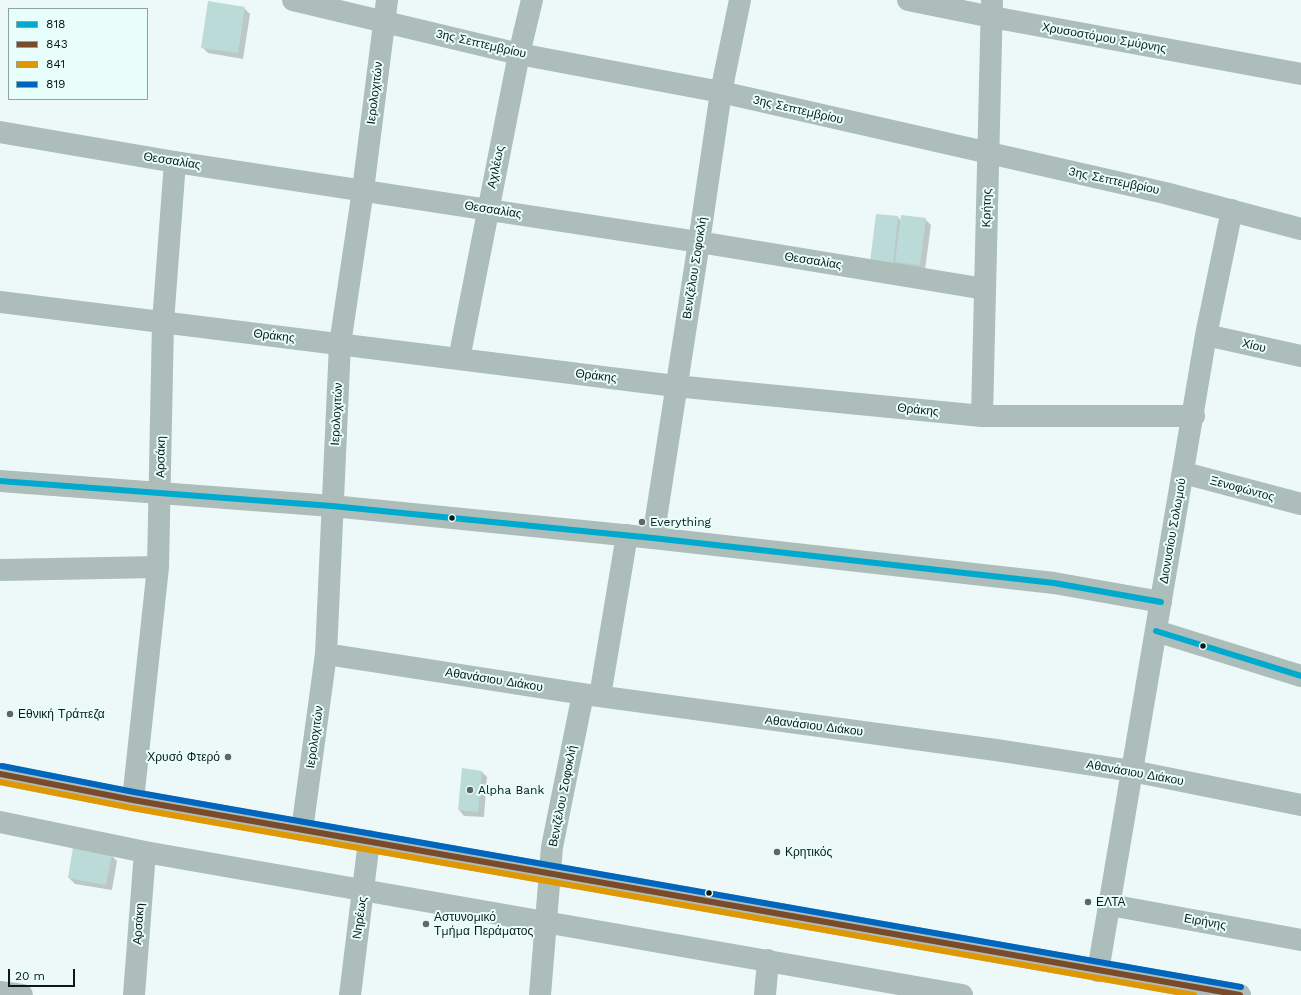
<!DOCTYPE html>
<html>
<head>
<meta charset="utf-8">
<style>
  body { margin:0 }
  #map { position:relative; width:1301px; height:995px; overflow:hidden; background:#edf9f8; font-family:"Work Sans",sans-serif }
  canvas { display:block }
  .legend { position:absolute; left:8px; top:8px; width:140px; height:92px; box-sizing:border-box; background:#e8fefb; border:1px solid #90a3a1; margin:0; padding:5px 7px; list-style:none; font-size:12px; color:#0c1a19 }
  .legend li { display:flex; align-items:center; gap:8px; height:20px }
  .legend b { width:20px; border:1px solid #90a3a1 }
  .scale { position:absolute; left:8px; top:969px; width:67px; height:18px; box-sizing:border-box; border:2px solid #0c1a19; border-top:0; padding-left:5px; font-size:12px; line-height:14px; white-space:nowrap; color:#0c1a19; -webkit-text-stroke:3px #e8fefb; paint-order:stroke }
</style>
</head>
<body>
<div id="map">
<canvas width="1301" height="995"></canvas>
<ul class="legend">
<li><b style="height:5px;background:#00a9ce"></b>818</li>
<li><b style="height:5px;background:#7a4b2a"></b>843</li>
<li><b style="height:5px;background:#e09802"></b>841</li>
<li><b style="height:5px;background:#0065bd"></b>819</li>
</ul>
<div class="scale">20 m</div>
</div>
<script>
const c = document.querySelector('canvas').getContext('2d');
c.lineJoin = 'round';
function fillPath(path, color) { c.fillStyle = color; c.fill(path, 'evenodd'); }
function trace(path, color, width, dash) { c.strokeStyle = color; c.lineWidth = width; c.lineCap = dash ? 'butt' : 'round'; c.setLineDash(dash || []); c.stroke(path); }
function label(font, color, halo, rows, align = 'center') {
  c.font = font + ' "Work Sans",sans-serif'; c.lineWidth = 4; c.setLineDash([]); c.textBaseline = 'middle'; c.strokeStyle = halo; c.fillStyle = color; for (const [text, x, y, turn = 0] of rows) {
    c.save(); c.translate(x, y); c.rotate((+turn || 0) * Math.PI / 180); c.textAlign = isNaN(turn) ? turn : align; if (halo) c.strokeText(text, 0, 0); c.fillText(text, 0, 0); c.restore();
  }
}
const shadow = new Path2D(`
  M244,8l6,6 -7,45 -35,-6 -6,-6z
  M898,217l3,4 24,-2 6,6 -6,45 -48,-2z
  M482,772l5,5 -3,40 -20,-1 -5,-6z
  M111,855l6,6 -5,29 -37,-6 -6,-6z`);
const building = new Path2D(`
  M208,1l37,6 -7,46 -37,-5z
  M876,214l22,2 -5,49 -23,-3z
  M901,215l25,3 -6,47 -25,-3z
  M462,768l20,3 -4,41 -20,-2z
  M73,847l39,7 -6,31 -38,-7z`);
const minor = new Path2D(`
  M293,0l226,54 202,38 444,101 136,36
  M908,0l84,17 309,57
  M0,132l175,30 524,80 286,47
  M0,302l675,84 307,30h212
  M1206,335l95,21
  M459,359l60,-305 13,-54
  M982,416l10,-416
  M1184,473l117,31
  M653,538l46,-296 22,-150 19,-92
  M0,570l158,-3
  M326,654l257,40 413,56 136,21 169,34
  M600,696l27,-161
  M133,800l25,-233 5,-245 12,-160
  M0,822l145,30 817,143
  M302,830l24,-176 14,-310 23,-154 24,-190
  M1110,905l191,35
  M1098,971l108,-636 26,-125
  M0,992l22,3
  M134,995l11,-143
  M350,995l19,-154
  M540,995l12,-148 31,-153
  M765,995l3,-35`);
const tertiary = new Path2D(`
  M0,481l332,25 321,32 401,45 107,19
  M1156,631l145,45`);
const primary = new Path2D(`
  M0,774l133,26 1107,195`);
const bus1 = new Path2D(`
  M0,481l332,25 321,32 401,45 107,19
  M1156,631l145,45`);
const bus2 = new Path2D(`
  M0,774l133,26 1107,195`);
const bus3 = new Path2D(`
  M0,782l132,26 1062,187`);
const bus4 = new Path2D(`
  M2,766l132,26 1107,195`);
const markers = [
  [452,518,3.5,"#0c1a19"],
  [642,522,4,"#5b6867"],
  [1203,646,3.5,"#0c1a19"],
  [10,714,4,"#5b6867"],
  [228,757,4,"#5b6867"],
  [470,790,4,"#5b6867"],
  [777,852,4,"#5b6867"],
  [709,893,3.5,"#0c1a19"],
  [1088,902,4,"#5b6867"],
  [426,924,4,"#5b6867"]
];
const streetNames = [
  ["Χρυσοστόμου Σμύρνης",1104,38,10],
  ["3ης Σεπτεμβρίου",481,44,13],
  ["Ιερολοχιτών",375,93,-83],
  ["3ης Σεπτεμβρίου",798,110,13],
  ["Θεσσαλίας",172,161,9],
  ["Αχιλέως",496,167,-78],
  ["3ης Σεπτεμβρίου",1114,181,12],
  ["Κρήτης",987,208,-89],
  ["Θεσσαλίας",493,210,9],
  ["Θεσσαλίας",813,261,9],
  ["Βενιζέλου Σοφοκλή",695,268,-81],
  ["Θράκης",274,336,7],
  ["Χίου",1254,346,13],
  ["Θράκης",596,376,7],
  ["Θράκης",918,410,6],
  ["Ιερολοχιτών",337,414,-87],
  ["Αρσάκη",161,457,-89],
  ["Ξενοφώντος",1242,489,15],
  ["Διονυσίου Σολωμού",1173,531,-80],
  ["Αθανάσιου Διάκου",494,680,9],
  ["Αθανάσιου Διάκου",814,726,7],
  ["Ιερολοχιτών",315,737,-82],
  ["Αθανάσιου Διάκου",1135,773,10],
  ["Βενιζέλου Σοφοκλή",563,796,-79],
  ["Νηρέως",360,918,-82],
  ["Ειρήνης",1205,922,10],
  ["Αρσάκη",139,924,-86]
];
const poiNames = [
  ["Everything",650,522],
  ["Εθνική Τράπεζα",18,714],
  ["Χρυσό Φτερό",220,757,"right"],
  ["Alpha Bank",478,790],
  ["Κρητικός",785,852],
  ["ΕΛΤΑ",1096,902],
  ["Αστυνομικό",434,917],
  ["Τμήμα Περάματος",434,931]
];
fillPath(shadow, '#0003');
fillPath(building, '#badbd8');
trace(minor, '#acbdba', 22);
trace(tertiary, '#acbdba', 22);
trace(primary, '#abbdbc', 22);
trace(bus1, '#00a9ce', 6);
trace(bus2, '#7a4b2a', 6);
trace(bus3, '#e09802', 6);
trace(bus4, '#0065bd', 6);
for (const [x, y, r, color] of markers) { const dot = new Path2D(); dot.arc(x, y, r, 0, 2 * Math.PI); c.fillStyle = color; c.fill(dot); trace(dot, '#e8fefb', 1.5); }
label('12px', '#0c1a19', '#e8fefb', streetNames);
label('12px', '#0c1a19', '#e8fefb', poiNames, 'left');
</script>
</body>
</html>
